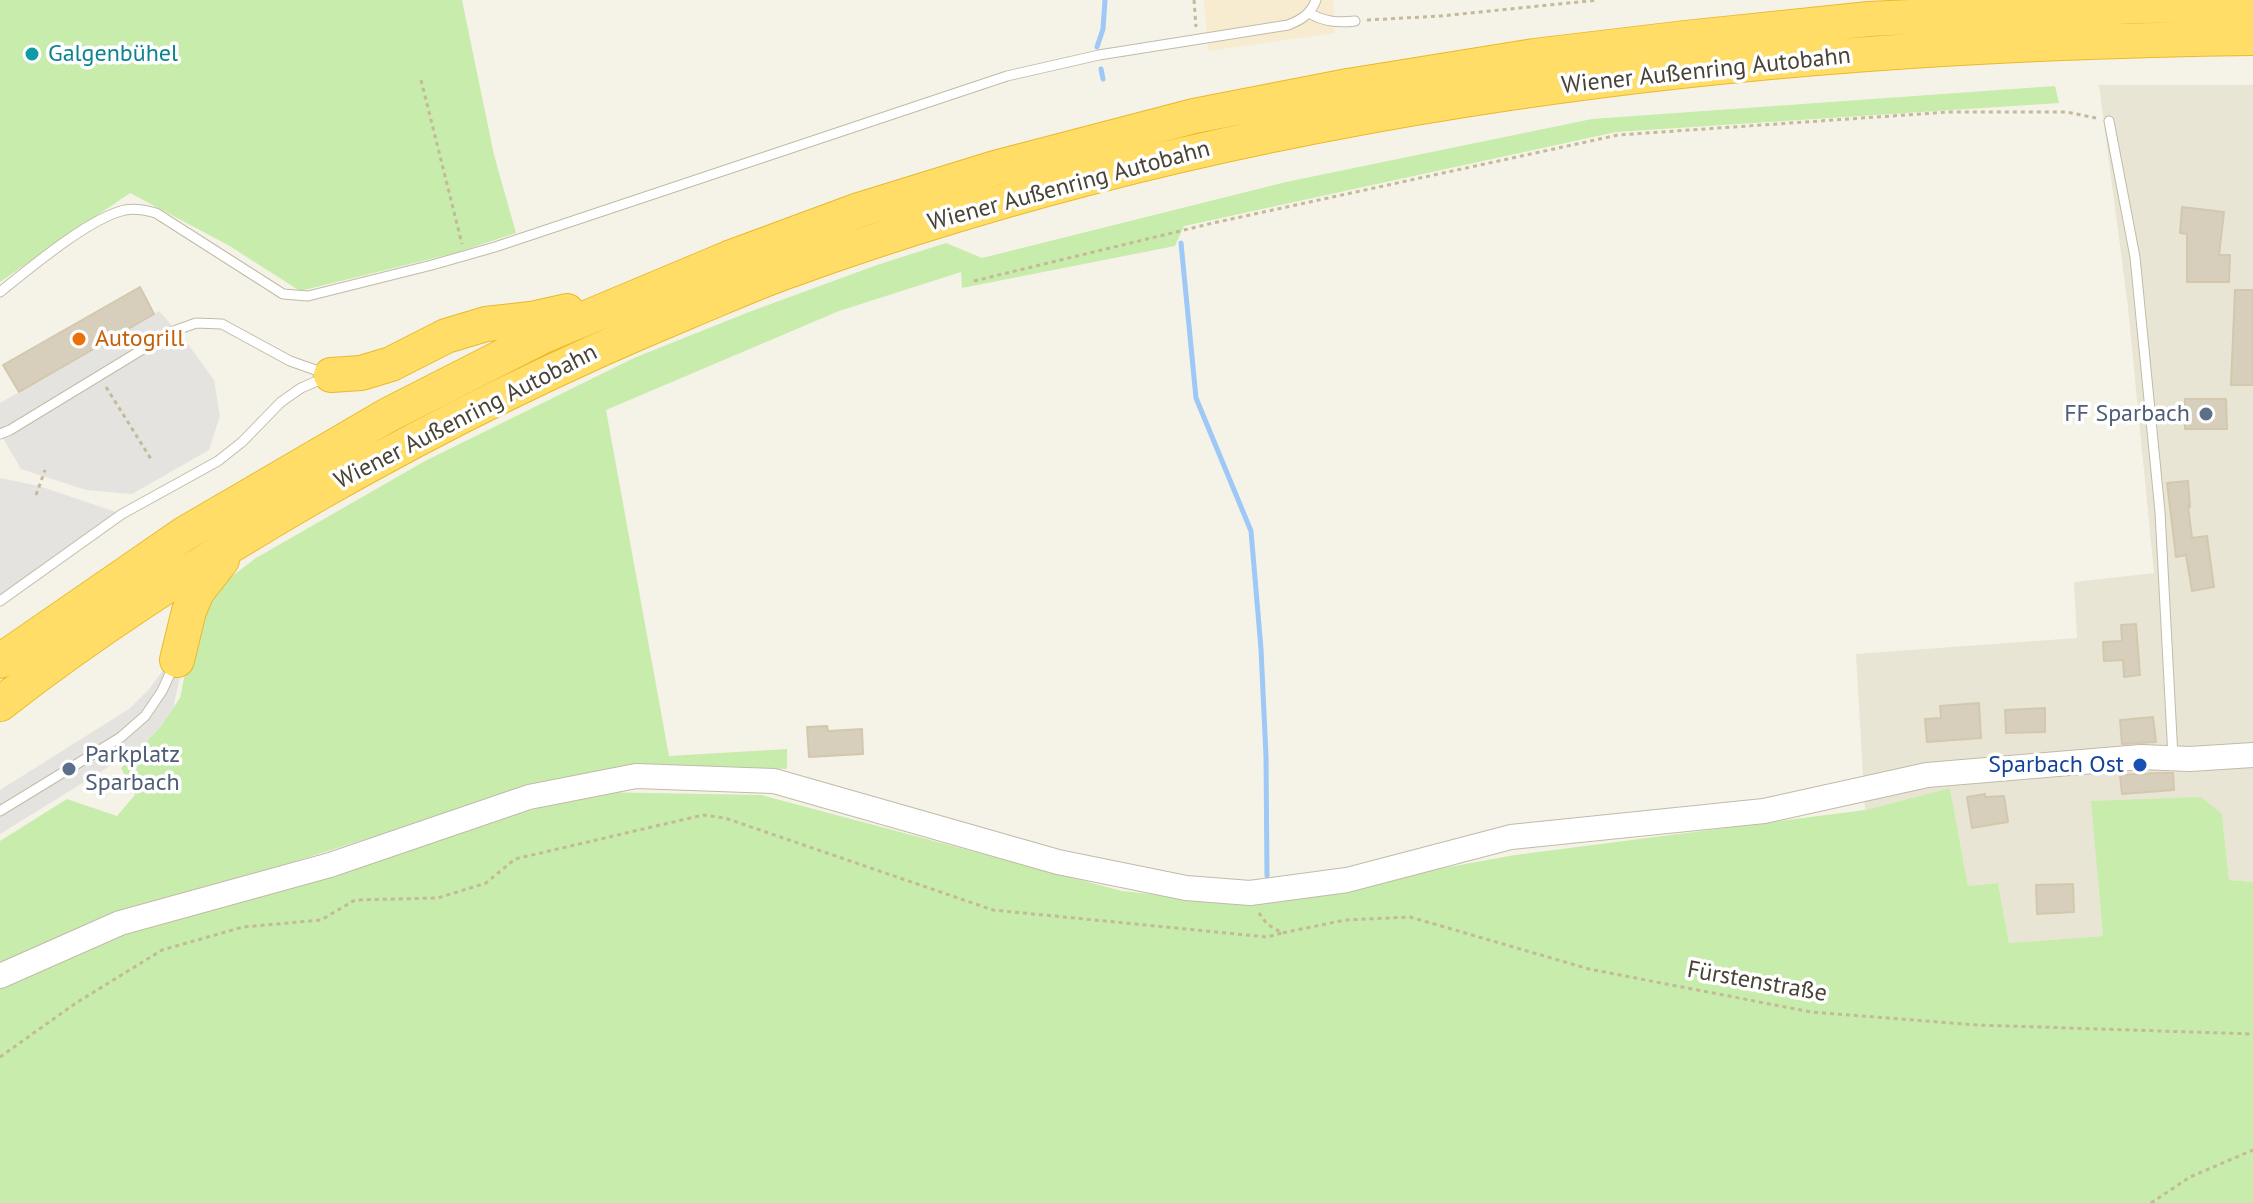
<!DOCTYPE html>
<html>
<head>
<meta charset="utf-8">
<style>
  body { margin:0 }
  canvas { display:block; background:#f5f2e7 }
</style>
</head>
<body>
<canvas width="2253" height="1203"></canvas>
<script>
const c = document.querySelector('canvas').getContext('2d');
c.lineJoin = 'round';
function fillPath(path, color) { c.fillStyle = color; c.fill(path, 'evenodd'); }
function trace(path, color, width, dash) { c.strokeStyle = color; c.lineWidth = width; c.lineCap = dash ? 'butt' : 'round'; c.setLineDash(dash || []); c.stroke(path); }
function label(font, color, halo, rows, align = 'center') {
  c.font = font + ' "PT Sans",sans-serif'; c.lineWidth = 7; c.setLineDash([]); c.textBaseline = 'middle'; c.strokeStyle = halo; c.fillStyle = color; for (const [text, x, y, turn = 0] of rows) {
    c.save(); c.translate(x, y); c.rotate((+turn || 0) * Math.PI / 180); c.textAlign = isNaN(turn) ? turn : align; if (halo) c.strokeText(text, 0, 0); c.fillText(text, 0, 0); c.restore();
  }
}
const residential = new Path2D(`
  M2099,85h154v797l-24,-2 -7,-65 -130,-13 11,134 -94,7 -11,-60 -30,3 -18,-98 -85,22 -9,-156 221,-16 -3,-56 80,-9 -26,-266z`);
const commercial = new Path2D(`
  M1204,0h129l2,33 -127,18z`);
const green = new Path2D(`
  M0,0h462l32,155 22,78 -61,20 -155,38 -72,-46 -98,-52 -130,89z
  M2055,86l4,17 -443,29 -432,94 -9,20 -213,42 -1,-16 -122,39 -233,99 63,346 118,-7v20l-63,-2 -90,2 -204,50 -361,113 -69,34v-125l67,-42 50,17 18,-21 -14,-27 39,-41 20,-29 13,-63 22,-46 41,-31 169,-97 209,-103 115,-46 128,-47 69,-22 36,15 304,-76 306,-63z
  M1950,788l18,98 30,-3 11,60 94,-7 -12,-135 110,-4 21,17 7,66 24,2v321h-2253v-218l131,-57 462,-136 168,3 361,96 124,13 269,-49 350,-45z`);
const parking = new Path2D(`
  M159,311l26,29 29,40 6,36 -11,34 -77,44 -46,-4 -65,-21 -21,-36v-30z
  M0,478l39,8 83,28 -122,87z
  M166,666l15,6 -8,36 -13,19 -21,21 -139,86v-44l129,-81 20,-20z`);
const stream = new Path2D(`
  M1097,47l6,-18 2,-29
  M1101,69l2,10
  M1181,243l15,155 55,133 10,118 5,107 1,120`);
const building = new Path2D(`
  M2182,207l42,5 -5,43h11l-1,27h-42v-48l-7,-1z
  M140,287l14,27 -135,78 -16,-27z
  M2235,290h18v95h-22z
  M2185,399h41l1,30h-42z
  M2188,481l2,26 -2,-1 4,32 15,-2 7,51 -22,4 -6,-36 -10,2 -9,-74z
  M2136,624l4,51 -16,2 -1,-17 -19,1 -1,-19 19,-1 -1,-16z
  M1979,703l2,35 -54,4 -2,-23 16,-1 -1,-12z
  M2045,708v24l-39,1 -1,-23z
  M2153,717l3,25 -34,2 -2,-24z
  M827,726l1,5 34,-2 1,25 -54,3 -2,-30z
  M2158,773h15l1,17 -52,4 -2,-19z
  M1985,794v3l19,-1 4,26 -36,6 -5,-31z
  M2073,884l1,28 -37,2 -1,-29z`);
const path = new Path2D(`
  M1194,0l2,27
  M1367,20l74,-4 157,-16
  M421,80l41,164
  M974,281l239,-58 405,-88 331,-23h118l29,6
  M106,387l45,72
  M36,495l9,-25
  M1259,913l8,11 15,9 63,-13 65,-3 179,52 222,43 166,13 276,9
  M0,1057l76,-54 86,-53 81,-23 78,-7 34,-20 83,-2 48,-15 29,-24 188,-44 22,3 268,92 274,27 15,-4
  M2151,1203l39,-26 63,-27`);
const service = new Path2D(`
  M1309,13c16,9 29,10 46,8
  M2109,121l26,136 25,255 13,245
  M0,292c30,-24 89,-74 125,-82 11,-2 20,0 31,3l127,81 25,2 124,-31 63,-18 512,-171 92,-21 189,-30c13,-5 23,-11 28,-25
  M0,434l10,-4 161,-98 25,-9 26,1 68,37 34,12
  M0,601l122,-87 96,-53 24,-19 39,-40 20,-14 23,-10
  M0,811l121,-74 24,-21 17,-25 12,-26`);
const tertiary = new Path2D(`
  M0,976l120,-53 210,-58 199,-68 107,-21 138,5 284,81 128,26 64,5 97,-13 164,-43 253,-26 163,-36 214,-18 49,2 63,-4`);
const motorway = new Path2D(`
  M331,375l30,-2 30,-9 55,-28 40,-12 45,-5 36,-8
  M177,660l12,-49 8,-19 25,-32
  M0,661l184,-127 204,-119 155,-79 186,-78 130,-48 136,-42 199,-52 154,-30 186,-30 151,-18 184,-19 268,-13 116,-2
  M0,704c101,-79 210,-148 321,-212 119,-68 240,-128 366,-180 34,-14 67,-29 101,-41 468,-170 969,-227 1465,-233`);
const markers = [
  [32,54,8,"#0f9aa8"],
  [79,339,8,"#e8710a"],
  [2206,414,8,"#5c6f8a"],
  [2140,765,8,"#1a4fb4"],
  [69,769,8,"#5c6f8a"]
];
const cultureNames = [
  ["Galgenbühel",48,54]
];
const streetNames = [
  ["Wiener Außenring Autobahn",1706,71,-6],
  ["Wiener Außenring Autobahn",1069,186,-15],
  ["Wiener Außenring Autobahn",466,417,-27],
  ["Fürstenstraße",1757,982,10]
];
const foodNames = [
  ["Autogrill",95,339]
];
const serviceNames = [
  ["FF Sparbach",2190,414],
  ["Parkplatz",85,755,"left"],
  ["Sparbach",85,783,"left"]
];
const transitNames = [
  ["Sparbach Ost",2124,765]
];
fillPath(residential, '#e9e5d4');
fillPath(commercial, '#f8ecd0');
fillPath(green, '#c8ecac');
fillPath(parking, '#e5e3df');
trace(stream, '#9ec8f6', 5);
fillPath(building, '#d7cfbb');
trace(building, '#d3c8ae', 2);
trace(service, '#c1bba8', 11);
trace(tertiary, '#c1bba8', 26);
trace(motorway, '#eab92b', 36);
trace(path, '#c4b998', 3, [4, 4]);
trace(service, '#fff', 9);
trace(tertiary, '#fff', 24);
trace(motorway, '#ffdd67', 34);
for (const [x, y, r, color] of markers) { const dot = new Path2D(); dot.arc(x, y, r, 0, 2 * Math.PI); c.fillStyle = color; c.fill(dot); trace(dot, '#fff', 3); }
label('24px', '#0d838f', '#fff', cultureNames, 'left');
label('24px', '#484335', '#fff', streetNames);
label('24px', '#c56008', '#fff', foodNames, 'left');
label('24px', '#4e5e75', '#fff', serviceNames, 'right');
label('24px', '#164399', '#fff', transitNames, 'right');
</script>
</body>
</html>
